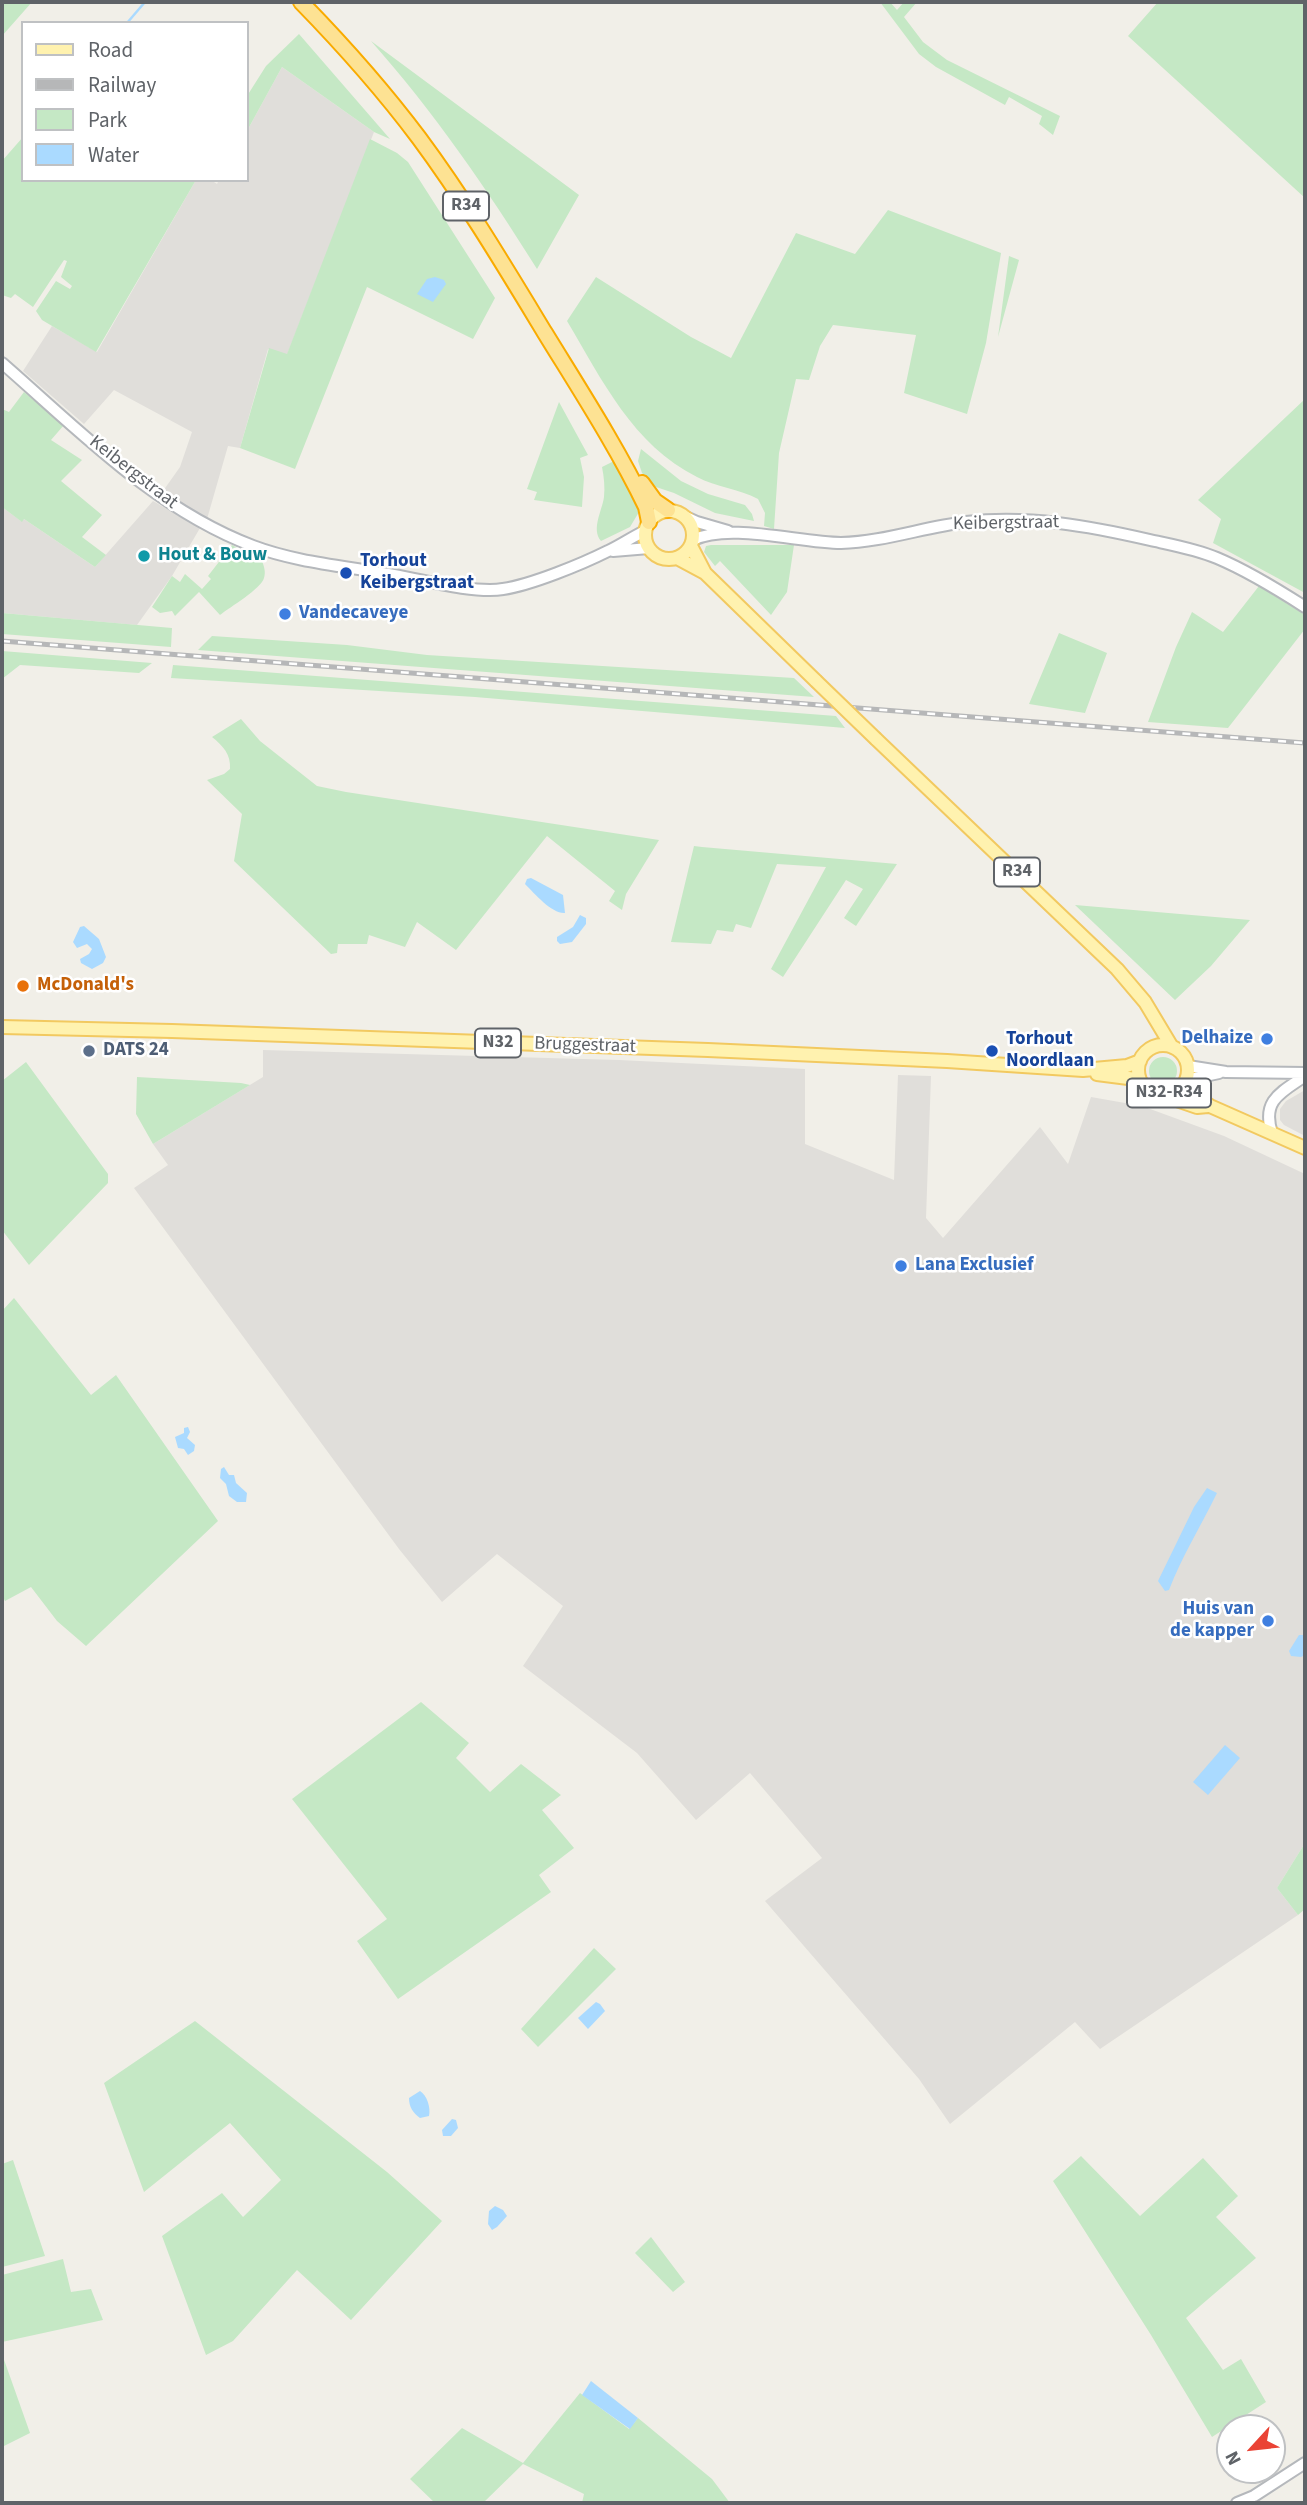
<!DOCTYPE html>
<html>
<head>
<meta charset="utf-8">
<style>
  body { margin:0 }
  #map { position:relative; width:1307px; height:2505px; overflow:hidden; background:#f1efe8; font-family:"Source Sans 3",sans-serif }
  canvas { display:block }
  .frame { position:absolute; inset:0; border:4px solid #5f6368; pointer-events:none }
  .legend { position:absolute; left:21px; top:21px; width:228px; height:161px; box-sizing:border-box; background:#fff; border:2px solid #bfc1c3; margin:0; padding:9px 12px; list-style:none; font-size:21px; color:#5f6368 }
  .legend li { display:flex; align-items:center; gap:14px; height:35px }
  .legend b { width:35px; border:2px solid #bfc1c3 }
  .north { position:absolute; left:1216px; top:2414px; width:70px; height:70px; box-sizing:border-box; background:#fff; border:2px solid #bfc1c3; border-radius:50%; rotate:243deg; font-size:19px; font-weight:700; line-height:28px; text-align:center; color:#5f6368 }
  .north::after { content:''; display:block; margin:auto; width:24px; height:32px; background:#ea4335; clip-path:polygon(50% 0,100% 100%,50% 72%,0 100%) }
</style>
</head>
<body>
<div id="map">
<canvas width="1307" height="2505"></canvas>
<div class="frame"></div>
<ul class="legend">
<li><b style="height:9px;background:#fff2af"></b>Road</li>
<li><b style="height:9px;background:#b6b7b8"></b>Railway</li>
<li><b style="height:19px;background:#c5e8c5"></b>Park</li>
<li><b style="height:19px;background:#aadaff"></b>Water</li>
</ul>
<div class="north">N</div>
</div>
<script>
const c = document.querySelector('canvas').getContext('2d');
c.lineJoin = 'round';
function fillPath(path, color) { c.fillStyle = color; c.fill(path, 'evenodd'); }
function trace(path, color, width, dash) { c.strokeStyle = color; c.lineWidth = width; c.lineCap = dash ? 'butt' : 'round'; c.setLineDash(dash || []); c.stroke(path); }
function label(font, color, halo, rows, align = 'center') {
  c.font = font + ' "Source Sans 3",sans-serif'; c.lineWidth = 5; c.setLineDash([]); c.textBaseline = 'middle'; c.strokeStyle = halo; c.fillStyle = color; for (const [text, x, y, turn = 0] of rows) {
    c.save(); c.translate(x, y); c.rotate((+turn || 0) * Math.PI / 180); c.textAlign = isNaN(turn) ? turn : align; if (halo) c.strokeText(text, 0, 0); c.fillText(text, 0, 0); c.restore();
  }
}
const industrial = new Path2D(`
  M282,67l92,65 -87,223 -19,-6 -28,99 -12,-2 -21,73 -44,-28 17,-24 12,-35 -78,-42 -30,34 -61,-53 29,-45 45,26 99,-172h15l6,4 2,-4h28v-49z
  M153,501l47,27 -28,48 -35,49 -135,-12v-106l19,14 3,-2 71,48z
  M263,1050l356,10 186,9v75l89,36 4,-105 33,1 -5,142 17,20 97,-111 28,37 23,-67 51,9 82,30 81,38v669l-28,45 21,27 -198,134 -25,-27 -125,102 -31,-45 -154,-178 57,-43 -72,-85 -54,47 -59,-67 -114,-87 40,-60 -66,-52 -55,48 -43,-53 -265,-361 34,-23 -15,-21 110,-67z
  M1305,1090v46l-21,-11 -4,-5v-11l6,-8z`);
const green = new Path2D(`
  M2,2h30l-30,34z
  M880,2h10l7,8 7,-8h13l-13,15 19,25 24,18 113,56 -7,19 -14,-11 3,-8 -33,-19 -4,8 -69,-38 -17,-13z
  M1158,2h147v196l-177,-162z
  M299,34l91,105 -16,-7 -92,-65 -35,64v-35l19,-30z
  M371,41l208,154 -42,74c-50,-80 -103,-157 -166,-228z
  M23,137v43h173l-100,172 -54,-32 -6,-9 20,-30 14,8 2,-3 -11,-9 6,-16 -3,-1 -31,47 -18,-13 -4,4 -9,-3v-134z
  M370,139l27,14 11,9 87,136 -22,41 -106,-52 -72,182 -55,-21 29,-100 18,6z
  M888,210l113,43 -15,90 -19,71 -63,-21 12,-58 -83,-10 -13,21 -11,34 -13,-1 -17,74 -5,76 -10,-3 1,-13 -7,-14c-19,-10 -42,-12 -61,-22 -64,-32 -95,-97 -130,-156l29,-44 95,60 40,21 65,-125 59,21z
  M1009,256l10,4 -21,77z
  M24,392l40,33 -13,15 31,20 -21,21 41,34 -20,22 24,18 -11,12 -71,-48 -2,3 -20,-15v-98l7,3z
  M1305,399v194l-92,-50 8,-24 -23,-19z
  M559,402l29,53 -8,3 4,19 -2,30 -48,-7 3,-8 -10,-3z
  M641,449l40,32 27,13 37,11 7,9 2,7 -39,-8 -41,-20 -18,-6 -14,-14 -4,-12z
  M616,460l26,47 -12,20 -29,14c-10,-12 1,-30 3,-44 1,-10 0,-20 -2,-30z
  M232,545l30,16c2,5 4,11 2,17 -3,11 -34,29 -44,37l-21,-23 -24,24 -3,-5 -12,2 -8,-6 20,-31 8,6 5,-8 17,15 9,-10 -3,-3z
  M711,545h83l-7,47 -16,23 -51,-54 -5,5 -11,-14 2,-6z
  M1259,586l46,29v14l-77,99 -80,-6 28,-75 16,-35 31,20z
  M2,613l170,15 -1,19 -169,-13z
  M1059,633l48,20 -22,60 -56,-9z
  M212,636l135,9 80,10 367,23 20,19 -616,-47z
  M2,651l150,12 -13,10 -119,-8 -18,14z
  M173,665l663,51 9,12 -370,-31 -304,-19z
  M241,719l19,22 57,45 29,6 313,48 -33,54 -4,16 -13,-9 6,-10 -68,-55 -91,114 -39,-28 -12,25 -36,-12 -2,9h-29l-1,9 -6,1 -97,-93 8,-47 -35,-34 17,-6 6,-5c1,-15 -7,-23 -18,-32z
  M694,846l8,1 195,17 -41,62 -12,-8 19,-29 -17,-9 -63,97 -12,-8 55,-102 -49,-3 -26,64 -15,-4 -3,8 -16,-2 -6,14 -40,-2z
  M1075,905l175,15 -39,46 -36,34z
  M1149 1071a14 14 0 1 1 28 0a14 14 0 1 1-28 0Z
  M26,1062l82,112v9l-79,82 -27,-35v-149z
  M137,1077l104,6 9,2 -97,59 -17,-30z
  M14,1298l77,97 25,-20 102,146 -132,125 -29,-25 -26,-34 -26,14 -3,-6v-284z
  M421,1702l48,41 -13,15 34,34 31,-28 40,31 -19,15 32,38 -35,27 12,17 -153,107 -41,-58 30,-22 -95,-120z
  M1305,1843v66l-7,6 -21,-27z
  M594,1948l22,21 -78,78 -17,-18z
  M195,2021l192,151 55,49 -91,99 -54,-50 -64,71 -27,14 -44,-119 60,-43 21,24 38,-37 -51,-57 -86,69 -40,-109z
  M1081,2156l59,60 63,-58 35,38 -22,21 40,41 -70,60 37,52 18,-11 25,43 -54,35 -61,-102 -98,-154z
  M13,2160l32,96 -43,11v-103z
  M651,2237l34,45 -12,10 -38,-39z
  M63,2259l8,33 20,-3 12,31 -101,22v-67z
  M2,2354l28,79 -28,14z
  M580,2393l49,36 9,-11 74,61 18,24h-148l2,-9 -61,-30 -40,39h-48l-25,-24 52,-51 61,35z`);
const water = new Path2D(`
  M435,277l9,3 2,4 -13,18 -16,-8 10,-15z
  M531,878l32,17 2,18c-13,1 -30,-19 -40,-29l2,-5z
  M580,915l6,3v6l-14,18 -12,2 -3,-3v-4l16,-10z
  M84,926l15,13 7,18 -3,6 -11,6 -11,-6 -1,-4 9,-5 3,-5 -5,-5 -10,4 -4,-6 7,-15z
  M188,1427l2,5 -3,6 8,7 -1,6 -6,4 -4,-6 -6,-1 -3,-11 9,-4v-5z
  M224,1467l5,8h5l2,8 11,10 -1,9h-9l-8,-6 -3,-12 -6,-6 1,-9z
  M1207,1488l10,5c-16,33 -35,63 -48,97l-4,1 -7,-10 36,-74z
  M1299,1635h6v20l-4,2 -10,-1 -2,-5z
  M1225,1745l15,13 -32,37 -15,-13z
  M596,2002l4,2 5,7 -17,18 -10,-11z
  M420,2091c7,4 11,17 9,25l-9,2c-7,-5 -11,-11 -11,-20z
  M452,2119l4,1 2,8 -7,8h-8l-1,-6z
  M495,2206l8,4 4,6 -10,11 -5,3 -4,-6 1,-13z
  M591,2381l47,37 -8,11 -48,-34z`);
const stream = new Path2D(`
  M127,23l18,-21`);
const minor = new Path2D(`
  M2,363c78,68 153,146 251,183 42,16 91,20 135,28 30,5 87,20 115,15 28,-4 79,-25 105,-38 13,-6 24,-14 37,-20
  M686,517l11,5 31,9
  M693,540c36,-18 107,3 148,3 42,-1 83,-16 125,-21 64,-7 123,4 184,18 23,5 46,9 67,18 31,13 60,31 88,49
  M613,551l36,-3
  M1188,1066l38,6 79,1
  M1186,1080l33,-7
  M1272,1133c-11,-33 10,-41 33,-57
  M1237,2503l17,-7 51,-33`);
const major = new Path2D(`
  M645 535a24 24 0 1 1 48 0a24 24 0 1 1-48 0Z
  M691,546l14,27
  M677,558l28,15 111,108
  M876,739l241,230 28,33 27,45
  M2,1027l170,4 536,19 239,11 136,9 44,-4 13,-5
  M1138 1070a25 25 0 1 1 50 0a25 25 0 1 1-50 0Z
  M1097,1074l39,5 6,4
  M1182,1086l28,20 95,42
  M1162,1095l35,12 11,-1`);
const highway = new Path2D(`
  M301,2c41,42 82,88 118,136 46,62 86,129 126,195 35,57 72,114 101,174l3,15
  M642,483l13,18 13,9`);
const rail = new Path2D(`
  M2,641l1303,102`);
const majorBridge = new Path2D(`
  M816,681l60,58`);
const markers = [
  [144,556,7,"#0f9aa8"],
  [346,573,7,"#1a4fb4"],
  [285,614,7,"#3f7fe0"],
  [23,986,7,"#e8710a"],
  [1267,1039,7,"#3f7fe0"],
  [89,1051,7,"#5c6f8a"],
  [992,1051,7,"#1a4fb4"],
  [901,1266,7,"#3f7fe0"],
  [1268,1621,7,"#3f7fe0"]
];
const shields = [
  [466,206,46],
  [1017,872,46],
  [498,1043,46],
  [1169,1093,84]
];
const shieldNames = [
  ["R34",466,206],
  ["R34",1017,872],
  ["N32",498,1043],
  ["N32-R34",1169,1093]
];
const streetNames = [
  ["Keibergstraat",133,473,38],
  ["Keibergstraat",1006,524,-1],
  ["Bruggestraat",585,1046,2]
];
const cultureNames = [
  ["Hout & Bouw",158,556]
];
const transitNames = [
  ["Torhout",360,562],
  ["Keibergstraat",360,584],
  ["Torhout",1006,1040],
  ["Noordlaan",1006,1062]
];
const shopNames = [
  ["Vandecaveye",299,614],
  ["Delhaize",1253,1039,"right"],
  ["Lana Exclusief",915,1266],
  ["Huis van",1254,1610,"right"],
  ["de kapper",1254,1632,"right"]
];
const foodNames = [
  ["McDonald's",37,986]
];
const serviceNames = [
  ["DATS 24",103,1051]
];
fillPath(industrial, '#e0deda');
fillPath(green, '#c5e8c5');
fillPath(water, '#aadaff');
trace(stream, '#aadaff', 2.5);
trace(minor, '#b5b8bc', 14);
trace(major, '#f2c960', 16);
trace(highway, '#f9ab00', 18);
trace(minor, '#fff', 10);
trace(major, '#fff2af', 12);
trace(highway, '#fde293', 14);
trace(rail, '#b6b7b8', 5);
trace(rail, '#fff', 2.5, [8]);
trace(majorBridge, '#f2c960', 16, []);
trace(majorBridge, '#fff2af', 12);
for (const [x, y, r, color] of markers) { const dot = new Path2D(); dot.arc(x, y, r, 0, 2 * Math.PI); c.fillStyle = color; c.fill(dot); trace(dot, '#fff', 2.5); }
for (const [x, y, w] of shields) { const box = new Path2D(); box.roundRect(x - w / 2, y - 14.5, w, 29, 5); c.fillStyle = '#fff'; c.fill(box); trace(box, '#5f6368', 2); }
label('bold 18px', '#5f6368', null, shieldNames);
label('19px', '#5f6368', '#fff', streetNames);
label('bold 19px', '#0d838f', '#fff', cultureNames, 'left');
label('bold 19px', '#164399', '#fff', transitNames, 'left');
label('bold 19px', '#366cbe', '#fff', shopNames, 'left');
label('bold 19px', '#c56008', '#fff', foodNames, 'left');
label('bold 19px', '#4e5e75', '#fff', serviceNames, 'left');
</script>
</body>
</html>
